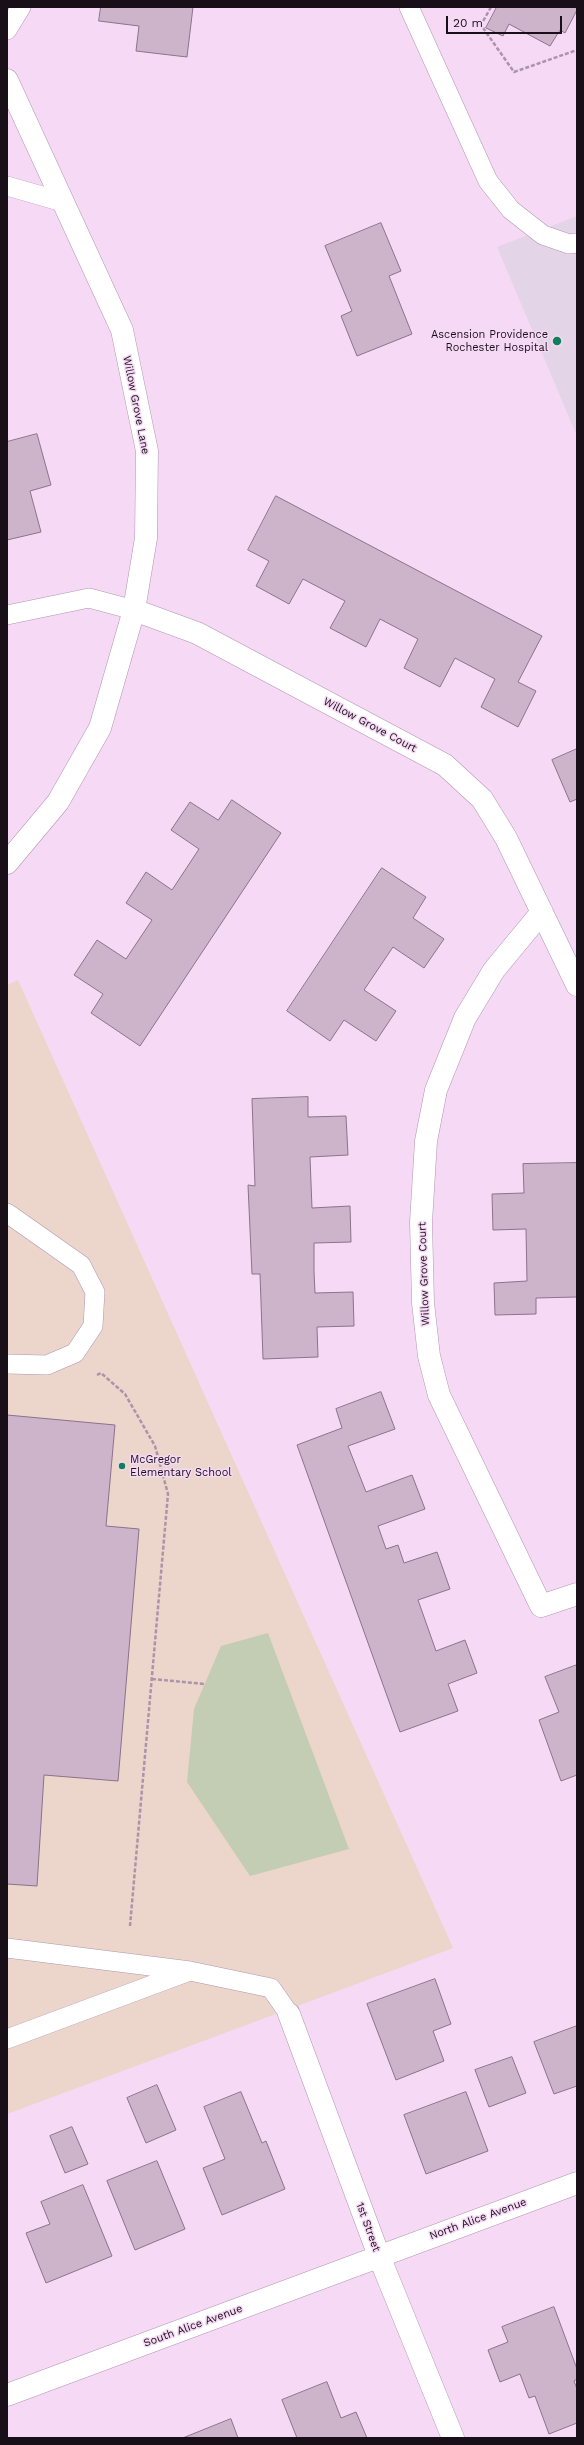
<!DOCTYPE html>
<html>
<head>
<meta charset="utf-8">
<style>
  body { margin:0 }
  #map { position:relative; width:584px; height:2445px; overflow:hidden; background:#f6d9f5; font-family:"Work Sans",sans-serif }
  canvas { display:block }
  .frame { position:absolute; inset:0; border:8px solid #190f19; pointer-events:none }
  .scale { position:absolute; left:446px; top:16px; width:116px; height:18px; box-sizing:border-box; border:2px solid #190f19; border-top:0; padding-left:5px; font-size:12px; line-height:14px; white-space:nowrap; color:#190f19; -webkit-text-stroke:3px #f6d9f5; paint-order:stroke }
</style>
</head>
<body>
<div id="map">
<canvas width="584" height="2445"></canvas>
<div class="frame"></div>
<div class="scale">20 m</div>
</div>
<script>
const c = document.querySelector('canvas').getContext('2d');
c.lineJoin = 'round';
function fillPath(path, color) { c.fillStyle = color; c.fill(path, 'evenodd'); }
function trace(path, color, width, dash) { c.strokeStyle = color; c.lineWidth = width; c.lineCap = dash ? 'butt' : 'round'; c.setLineDash(dash || []); c.stroke(path); }
function label(font, color, halo, rows, align = 'center') {
  c.font = font + ' "Work Sans",sans-serif'; c.lineWidth = 3; c.setLineDash([]); c.textBaseline = 'middle'; c.strokeStyle = halo; c.fillStyle = color; for (const [text, x, y, turn = 0] of rows) {
    c.save(); c.translate(x, y); c.rotate((+turn || 0) * Math.PI / 180); c.textAlign = isNaN(turn) ? turn : align; if (halo) c.strokeText(text, 0, 0); c.fillText(text, 0, 0); c.restore();
  }
}
const education = new Path2D(`
  M18,980l435,968 -446,166v-1129z`);
const medical = new Path2D(`
  M577,216v220l-80,-189z`);
const green = new Path2D(`
  M268,1633l81,216 -99,27 -63,-94 7,-73 27,-63z`);
const building = new Path2D(`
  M101,7h92l-6,50 -51,-6 3,-25 -40,-5z
  M497,7h80v3l-12,23 -5,-3 -10,16 -41,-22 -6,12 -17,-8z
  M381,223l20,48 -12,5 23,58 -55,22 -16,-40 11,-5 -27,-65z
  M37,434l14,51 -21,6 11,41 -34,8v-98z
  M276,496l266,140 -24,46 18,9 -18,36 -37,-20 14,-28 -40,-21 -15,29 -36,-19 14,-29 -38,-20 -14,28 -36,-19 15,-27 -42,-22 -14,25 -33,-18 13,-25 -21,-11z
  M577,749v50l-7,3 -18,-42z
  M232,800l49,33 -141,213 -49,-33 12,-19 -29,-19 23,-35 29,19 26,-39 -26,-17 20,-31 26,18 27,-41 -28,-19 19,-28 28,18z
  M382,868l44,29 -13,21 31,21 -20,29 -31,-21 -29,43 32,21 -20,30 -32,-21 -14,21 -43,-30z
  M308,1097v20l38,-1 2,39 -38,2 1,26 1,25 38,-2 1,36 -37,1v29l1,21 38,-1 1,34 -37,1 1,30 -55,2 -3,-85h-8l-4,-89 7,1 -3,-87z
  M577,1163v134l-41,1v16l-41,1 -1,-32 33,-2 -1,-52 -33,1 -1,-36 32,-1 -1,-29z
  M381,1392l14,37 -47,17 18,46 46,-17 13,34 -47,17 8,23 12,-4 6,18 33,-11 13,37 -32,11 18,51 29,-11 12,33 -29,11 10,27 -58,21 -103,-287 45,-17 -6,-19z
  M7,1415l108,10 -9,101 33,3 -21,252 -74,-6 -7,111 -30,-2z
  M577,1665v110l-16,6 -22,-61 20,-8 -14,-35z
  M435,1979l16,45 -18,7 11,30 -48,19 -29,-76z
  M577,2026v60l-23,8 -20,-52z
  M512,2057l14,36 -37,14 -14,-37z
  M157,2085l19,45 -30,13 -19,-45z
  M241,2092l21,51 4,-2 19,48 -63,26 -19,-47 22,-9 -21,-52z
  M466,2092l22,59 -62,23 -22,-59z
  M72,2127l16,37 -23,9 -15,-37z
  M157,2161l28,68 -50,21 -28,-69z
  M83,2185l29,71 -66,27 -20,-50 24,-9 -9,-22z
  M554,2307l23,62v10l-3,2 3,8v34l-28,11 -14,-38 -6,2 -9,-24 -20,8 -12,-32 20,-8 -6,-15z
  M327,2382l14,36 15,-6 11,26h-70l-15,-38z
  M231,2419l7,19h-55z`);
const path = new Path2D(`
  M491,7l-10,18 33,47 63,-22
  M97,1375l4,-2 24,21 30,52 13,48 -38,432
  M152,1679l53,5`);
const lane = new Path2D(`
  M409,7l79,174 23,29 32,25 26,9 8,-1
  M7,30l14,-23
  M7,186l56,16
  M7,615l82,-17 45,12
  M7,1213l74,52 14,27 -2,34 -18,27 -28,12 -40,-1
  M7,1948l183,23 81,17 18,26
  M7,2039l180,-67`);
const street = new Path2D(`
  M7,80l115,250 25,121 -1,87 -12,72 -34,118 -42,74 -51,61
  M134,610l63,23 248,132 37,34 24,39 71,147
  M542,912l-48,58 -29,48 -29,72 -10,51 -5,81 2,81 6,53 10,39 102,211 36,-12
  M289,2014l90,242 74,182
  M7,2395l570,-212`);
const markers = [
  [557,341,5,"#127f5b"],
  [122,1466,4,"#127f5b"]
];
const poiNames = [
  ["Ascension Providence",548,335],
  ["Rochester Hospital",548,348],
  ["McGregor",130,1460,"left"],
  ["Elementary School",130,1473,"left"]
];
const streetNames = [
  ["Willow Grove Lane",136,405,79],
  ["Willow Grove Court",370,725,28],
  ["Willow Grove Court",424,1274,-92],
  ["North Alice Avenue",478,2219,-20],
  ["1st Street",368,2227,70],
  ["South Alice Avenue",193,2326,-20]
];
fillPath(education, '#ecd5ca');
fillPath(medical, '#e3d4e7');
fillPath(green, '#c3cdb3');
fillPath(building, '#cdb4cb');
trace(building, '#8c728b', 1);
trace(lane, '#b196af', 20);
trace(street, '#b196af', 23);
trace(path, '#ab94aa', 2.5, [4, 2]);
trace(lane, '#fff', 19);
trace(street, '#fff', 22);
for (const [x, y, r, color] of markers) { const dot = new Path2D(); dot.arc(x, y, r, 0, 2 * Math.PI); c.fillStyle = color; c.fill(dot); trace(dot, '#f6d9f5', 1.5); }
label('11px', '#190f19', '#f6d9f5', poiNames, 'right');
label('11px', '#190f19', '#f6d9f5', streetNames);
</script>
</body>
</html>
